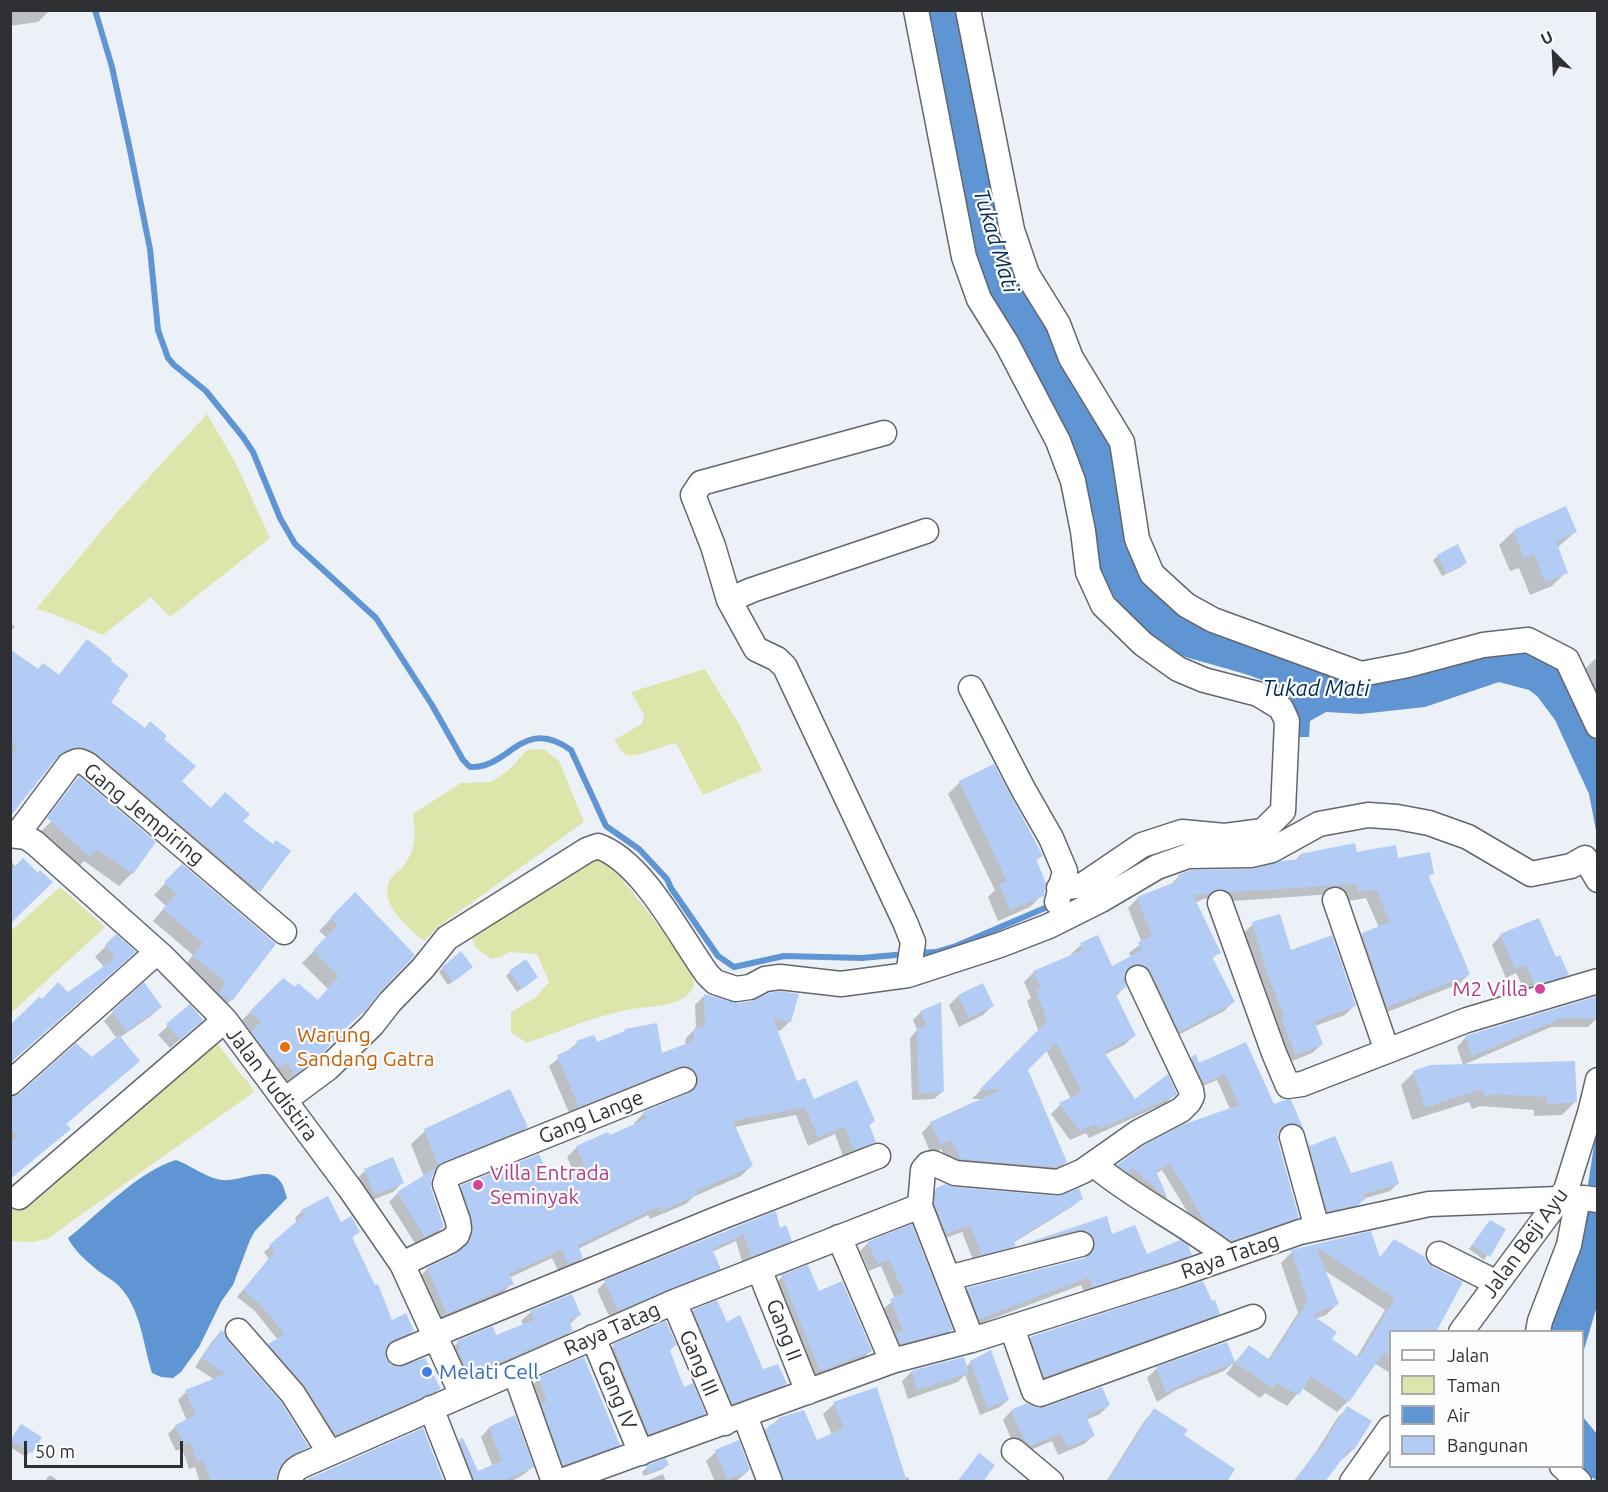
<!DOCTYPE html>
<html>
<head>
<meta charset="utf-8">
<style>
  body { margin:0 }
  #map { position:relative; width:1608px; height:1492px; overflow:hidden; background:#ecf0f7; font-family:Ubuntu,sans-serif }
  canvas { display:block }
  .frame { position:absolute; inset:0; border:12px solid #2f3033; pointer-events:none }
  .legend { position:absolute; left:1389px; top:1330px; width:195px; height:138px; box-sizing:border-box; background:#fcfdff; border:2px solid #aaabad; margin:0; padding:8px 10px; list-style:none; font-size:18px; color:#2f3033 }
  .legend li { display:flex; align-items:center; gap:12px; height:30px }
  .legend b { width:30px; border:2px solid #aaabad }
  .north { position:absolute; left:1524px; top:24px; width:60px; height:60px; -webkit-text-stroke:4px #fcfdff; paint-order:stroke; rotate:336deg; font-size:16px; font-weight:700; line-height:24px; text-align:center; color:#2f3033 }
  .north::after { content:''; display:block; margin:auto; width:21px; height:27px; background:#2f3033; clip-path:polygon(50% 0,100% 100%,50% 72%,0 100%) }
  .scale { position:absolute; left:24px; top:1441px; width:159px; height:27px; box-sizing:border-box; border:3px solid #2f3033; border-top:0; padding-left:8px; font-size:18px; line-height:21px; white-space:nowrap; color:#2f3033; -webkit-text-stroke:4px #fcfdff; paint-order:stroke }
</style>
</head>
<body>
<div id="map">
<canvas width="1608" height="1492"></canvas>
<div class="frame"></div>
<ul class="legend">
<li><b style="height:8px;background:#fff"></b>Jalan</li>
<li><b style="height:16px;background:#dee5ab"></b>Taman</li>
<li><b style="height:16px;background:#6095d3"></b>Air</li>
<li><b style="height:16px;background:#b3ccf6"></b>Bangunan</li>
</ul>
<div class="north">U</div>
<div class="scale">50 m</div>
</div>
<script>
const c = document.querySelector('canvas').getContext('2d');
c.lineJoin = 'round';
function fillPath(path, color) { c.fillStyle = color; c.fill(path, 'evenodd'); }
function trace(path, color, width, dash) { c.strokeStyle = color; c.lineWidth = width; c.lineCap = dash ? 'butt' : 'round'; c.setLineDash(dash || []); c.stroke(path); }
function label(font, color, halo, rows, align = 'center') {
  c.font = font + ' Ubuntu,sans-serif'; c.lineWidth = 4.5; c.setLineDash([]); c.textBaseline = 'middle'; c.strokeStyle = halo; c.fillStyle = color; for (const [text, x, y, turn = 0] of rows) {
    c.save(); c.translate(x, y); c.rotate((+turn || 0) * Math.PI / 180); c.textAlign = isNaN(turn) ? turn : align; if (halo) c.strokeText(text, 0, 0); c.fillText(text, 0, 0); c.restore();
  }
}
const green = new Path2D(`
  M207,414l28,48 35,76 -100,79 -19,-20 -48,38 -52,-22 -15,-4 82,-98z
  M705,669l35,57 22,44 -59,25 -27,-52c-11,2 -41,15 -49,12 -6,-2 -9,-10 -13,-15l28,-16 2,-9 -13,-23z
  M544,749l15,12 25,61 -145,104 -15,15c-16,-13 -46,-38 -34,-61 2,-4 9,-9 13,-13 13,-17 13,-33 10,-53l48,-31 30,-1 18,-12 18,-20z
  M604,857c14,19 91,108 90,126 0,7 -8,14 -14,17 -17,8 -39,6 -58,11 -32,7 -64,21 -95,32l-16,-11v-20l24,-14 14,-16 -12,-28 -27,-2 -9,5 -10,2 -16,-12 -5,-15 105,-67z
  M60,887l45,40 -94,86v-82z
  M216,1042c9,10 15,21 24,31 6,7 10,10 14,19l-207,147 -15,3 -21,-1v-33z`);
const water = new Path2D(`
  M922,11h40l36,174 109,248 45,150 197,89 99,-14 95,-10 37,47 17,49v92l-8,-42 -34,-74 -18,-24 -8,-6 -30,-8 -74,25 -64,7 -35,-2 -16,9 -1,16h-18c2,-11 6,-25 1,-36 -11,-26 -103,-38 -130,-53 -21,-12 -41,-42 -55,-61l-131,-316z
  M1597,1126v180l-14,47 -1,-21h-34l39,-141z
  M176,1160c14,5 32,19 47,20 16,2 46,-15 57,1 4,4 5,12 7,17l-32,33 -5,9 -17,45 -12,17 -22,45 -18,25 -8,6 -12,-1 -9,-4c-9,-29 -11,-64 -33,-87 -7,-7 -16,-11 -23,-17 -10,-8 -23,-20 -28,-31 32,-25 69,-66 108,-78z
  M1583,1417l14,17v47l-19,-14 4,-1z`);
const shadow = new Path2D(`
  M10,10h39v1l-11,11 -28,4z
  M1514,531l61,1 -18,16 9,24 -14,14 -22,9 -11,-27 -9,3 -11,-26z
  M1438,556l27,7 -4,4 -19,9 -9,-16z
  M10,624l5,2 -5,7z
  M87,641l29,48 -7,13 35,28 18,9 18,42 30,29 31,11 31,25 17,5 -39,49 -177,-145 -15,2 -6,5 -42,53v-164l27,19 21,6z
  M1595,659h3v34l-8,1 -5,-25z
  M960,782l81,74 -6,6 7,33 -12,12 -32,14 -10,-24 7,-7 -47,-96z
  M79,802l53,71 -13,13 -35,-25 -8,8 -38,-35 13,-12z
  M1355,853l41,7 36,13 -5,5 42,96 -10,10 -82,32 -24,-72 9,-9 17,-7 -13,-30 -17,3 -2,-8 -128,9 -7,-4 -9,1 -8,4 24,49 -8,8 23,41 -10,10 -55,29 -40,-67 -6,1 2,13 -10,10 19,39 -10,9 -20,10 30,46 41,-7 -9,9 -77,35 -3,-5 -16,7 -19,-26 9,-9 11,-6 -25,-49 -20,20 40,92 -10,10 -105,-4 -10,-19 -10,5 -9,-21 9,-10 54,-24h-13l67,-67 -12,-31 4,-3 -7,-16 10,-10 38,-16 -1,-2 10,-9 30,23 20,-11 -2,-4 13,-10 -14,-35 9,-9 32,-12 10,-11 75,-6 41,-9 5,-6z
  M10,860l6,7 -6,55z
  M182,866l92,78 -43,56 -11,11 -11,-7 7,-11 -33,-25 10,-13 -40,-34 13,-15 -12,-11z
  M355,894l24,97 -17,22 -12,11 -1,-1 -44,46 -23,17 -44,-62 46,-44 33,21 11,-12 -26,-26 25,-25 -8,-7z
  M1253,924l102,81 -10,10 -30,11 7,18 -10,9 -25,10 -30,-84 -13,-46z
  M1501,935l54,24 12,15 -9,10 -32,9 -10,-20 -10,5 -14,-33z
  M116,936l7,26 -113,101v-35l32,-27 26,-7 36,-27 -9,-10z
  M443,968l24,3 -19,14 -9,-13z
  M510,972l22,9 -15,11 -11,-16z
  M982,985l10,21 -9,9 -24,12 -10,-22 9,-9z
  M705,995l85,26 -10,10 -4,-1 20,53 17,18 61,20 -6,5 6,16 -10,10 -20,7 -9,-25 -27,12 -12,-31 -62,12 17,39 -10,10 -48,21 -7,7 -36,15 -2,-4 -70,34 4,9 -10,9 -13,6 -7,-15 -43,20 3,5 -9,10 -66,30 -19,-44 9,-10 30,-14 4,-4 3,-13 -12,-42 9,-9 77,-31 13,29 24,-10 -8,-18 10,-10 32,-10 26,-12 -1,-2 10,-10 45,-20 -1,-8 -118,30 -21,-49 28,-23 19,1 26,-10 3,-4 36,25 24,-9 1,-8 10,-10 -1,-23z
  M1598,998l-1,20 -9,9h-37l-88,38 -6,-18 9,-10z
  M940,1004l3,87 -9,8 -22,1 -2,-62 7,-8 -4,-10 8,-8z
  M189,1006l3,23 -22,19 -12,-13z
  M160,1007l-9,9 -32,22 19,23 -73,64 -7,14 -48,40v-81l82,-39 25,-20 -13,-18 9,-9z
  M1245,1044l28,62 17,-5 12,28 -7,7 -6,-6h-9l-2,1 -1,10 21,76 -8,7 -67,23 -24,-16 -37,-61 -7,4 11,24 -6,7 -49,-32 34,-27 85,-37 -13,-29 -21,9 -11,-23 7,-8 6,7z
  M1414,1072l161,30 -13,13 -28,1v-6l-54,-4 -8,3 -3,-7 -57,18 -11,-35z
  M527,1127l-14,14 -81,33 -2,14 13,39 -10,9 -17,9 -27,-43 9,-9 26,-16 -13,-33 14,-13z
  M1334,1138l16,37 47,9 -7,7 -27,8 -11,12 -32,7 -19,-72 5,-6 4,8z
  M365,1171l37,12 -9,9 -28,11 -10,-23z
  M937,1189h16l128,9 -8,8 -60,37 1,3 -8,7 -32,9 -12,-30 -24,9 -10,-44z
  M327,1198l14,26 17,8 -7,7 40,83 21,9 -7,7 -20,10v12l4,5 50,24 -7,7 -103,45 -67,-90 16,-11 -23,-29 -18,-14 32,-38 -5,-7 33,-29 -2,-5 7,-7z
  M775,1213l4,17 12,10 -8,8 -40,16 -7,-23 -24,11 7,16 -8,8 -101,42 -13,-28 8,-8z
  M1106,1218l6,18 34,20 44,-2 -9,9 -96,31 -4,-9 -110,42 -12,-29 9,-9 118,-30 1,-9 -71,1 5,-5z
  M911,1226l40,104 -8,8 -51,13 3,-14 -12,-28 12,-10 -14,-33 -12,5 -9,-20 8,-8z
  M1486,1226l18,4 -20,30 -15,-11z
  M1370,1233l9,25 16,-17 29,17 -34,74v41l-16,-10 -26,38 -11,11 -35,-24 -15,18 -22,-13 -5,5 -34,-24 7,-9 -1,-1 -8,7 -48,19 -19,12 -10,-24 9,-9 70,-25 8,19 15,-16 19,13 30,-47 -17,-50 11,-11zM1324,1270l61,40 -29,48 -26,-18 -15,-21 11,-4 11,-11z
  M782,1277l36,16 53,58 -9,8 -51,19 -37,-93z
  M694,1311l32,13 36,47 23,13 -7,7 -53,19 -39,-91z
  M531,1312l49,2 -10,10 2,6 -10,10 -60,26 -43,16 -10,-31 9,-9 38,-5 28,-11 -3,-5z
  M1219,1313l-8,8 -175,63 -13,-38 8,-8z
  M221,1332l86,115 -8,7 -19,10 -15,18h-65l-5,-15 -6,2 -7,-21 -6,3 -8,-17 8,-8 11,-5 -9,-21 8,-8 29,-12 -20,-13 18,-27z
  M675,1345l-6,6 14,38 21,24 -10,10 -55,20 -34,-88 9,-9z
  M971,1362l37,38 -8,7 -20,8 -15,-40 -7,7 -50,17 -6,-18 9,-9 55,-5z
  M539,1379l80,65 -8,8 -55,20 -25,-86z
  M876,1389l18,50 -2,1 13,38 3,-1 2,5h-141l-14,-41 14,-14 10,-8 37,23 16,-7 -9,-21 11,-10z
  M1027,1404l11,6 71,-5 -9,9 -14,6 7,16 -9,8 -26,11 -6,-14 -31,13 -5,-4 -13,-30 8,-9z
  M1348,1408l22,14 -17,27 -10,10 -2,-2 -18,25h-30l21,-27 24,-38z
  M1155,1410l27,26 43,46h-119l39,-62z
  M489,1428l43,39 -9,8 -13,7h-46l-13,-33 11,-9 15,33 16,-6 -12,-30z
  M17,1430l23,8 -14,19 -16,-10v-6z
  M716,1452l33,18 -10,9 -5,3h-19l-9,-21z
  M667,1465l-4,4 -19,7 -2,-4 5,-4z
  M663,1474l3,8h-22z
  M50,1475l10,7h-16z`);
const stream = new Path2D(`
  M95,10l17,57 18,83 20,99 8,81 10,28 6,7 32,26 37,46 10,15 27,66 15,26 81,74 56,87 31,55 7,7c40,2 52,-52 101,-17l35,76 33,23 28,30 4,9 47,68 16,11 50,-11 78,2 44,-4
  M916,953l20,-1 20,-6 96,-41`);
const building = new Path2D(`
  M1566,506l11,26 -21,9 12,32 -23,9 -11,-28 -10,4 -11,-28z
  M1458,544l9,19 -21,10 -9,-18z
  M87,639l25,20 -1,2 18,14 -11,14 2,1 -9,12 34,26 5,-7 17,15 -3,3 32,27 -14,15 29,27 14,-16 25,22 -7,7 30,23 3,-4 15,11 -31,41 -163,-138 -12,-6h-13l-14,8 -48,61v-62l8,-8 -8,-6v-92l28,20 5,-6 16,12z
  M994,764l49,92 -7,3 10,24 -2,13 -34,14 -11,-26 8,-3 -48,-100z
  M79,776l77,66 -23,32 -36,-25 -7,8 -43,-39z
  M1355,843l2,9 39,-7 2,13 32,-6 4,22 -6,1 42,99 -83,33 -25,-74 28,-11 -14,-33 -18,3 -1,-8 -128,8 -7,-3 -7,1 -6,4 -16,1 28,58 -9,4 23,45 -56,30 -28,-61 -4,-4 -7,-3 -8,1 -5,4 -3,7 2,11 -11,6 21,43 -32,16 31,47 33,-25 9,20 -2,2 -75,33 -4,-5 -16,7 -21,-28 23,-11 -26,-50 -28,28 39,92 -11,5 -95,-8 -10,-19 -10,5 -11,-23 73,-33 -24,1 68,-69 -11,-31 5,-1 -8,-18 50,-21 -3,-7 18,-8 14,31 30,-16 -4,-8 14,-6 -15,-39 41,-16v-6l13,-5 63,-1 27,-8 20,-2 -1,-5z
  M23,858l15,15 2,-3 13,12 -43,42v-53z
  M182,864l94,80 -44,57 -13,-8 7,-11 -33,-26 10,-13 -40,-34 13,-15 -12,-12z
  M355,892l60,63 -35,37 -17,22 -2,-2 -42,45 -24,18 -9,-13 -5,5 -11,-10 -19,-25 10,-10 -12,-10 34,-34 12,9 3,-4 20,17 21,-24 -26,-26 25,-25 -8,-7z
  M1280,914l11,36 41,-15 24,71 -42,15 9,23 -27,11 -15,-38 3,-1 -18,-46 -14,-48z
  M1539,918l17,39 4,-2 9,20 -34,10 -9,-20 -11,4 -15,-35z
  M116,934l20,18 -126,111v-38l29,-28 3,2 16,-17 10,10 47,-34 -10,-13z
  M461,951l12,16 -20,15 -11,-15z
  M526,959l12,18 -16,12 -13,-18z
  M144,982l18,25 -35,24 -15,-20z
  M983,983l11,23 -25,12 -11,-23z
  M780,991l19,3 -8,28 -18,-3 24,62 8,-3 9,21 43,-19 18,41 -6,3 7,18 -23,8 -8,-24 -27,11 -13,-30 -72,14 20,45 -57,25 1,4 -37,16 -2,-4 -80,38 5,13 -15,6 -6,-15 -53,25 5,10 -67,30 -20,-46 29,-14 15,-14 2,-12 -1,-9 -11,-34 78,-31 13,29 34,-14 -10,-23 32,-14 2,3 36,-16 -3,-7 46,-19 6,-4 3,-6 -1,-8 -4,-6 -6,-3 -8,1 -100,40 -22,-52 21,-9 -2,-5 18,-6 3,7 28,-11v-2l32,-6 5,30 31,-12 2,-14 10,1 -1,-34 34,9 14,-2 17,-8z
  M1598,996v22h-37l-89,38 -7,-20z
  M941,1002l3,90 -25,1 -2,-65 10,-1 -7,-16z
  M190,1004l13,16 -23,20 -14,-16z
  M119,1035l21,26 -74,63 5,5 -61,50v-35l8,-7 -8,-9v-31l9,-3 57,-51 16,14z
  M1246,1042l28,62 11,-4h6l13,30 -8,-7h-7l-7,4 -4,7v7l21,77 -68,23 -25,-18 -36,-59 -14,7 12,28 -35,-31 -6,4 -10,-7 27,-20 38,-20 57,-20 -14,-31 -21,9 -13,-26 5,-3 3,9z
  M1575,1061l2,41 -30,2v-7l-52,-3 -10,3 -3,-8 -57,18 -12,-36 17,-6z
  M510,1089l18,38 -90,38 -14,-36z
  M1335,1136l16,37 41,-12 7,23 -36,10 2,6 -5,2 1,2 -34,8 -20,-75 3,9z
  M393,1157l11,26 -29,12 -11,-26z
  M436,1168l-5,11v9l13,39 -19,10 -28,-45z
  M946,1184l8,3 103,9 22,-8 4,11 -69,42 2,5 -34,9 -12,-30 -24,9 -12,-30 2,-16z
  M328,1196l13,26 10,-6 9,16 -8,5 23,48 3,-1 14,36 14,-7 8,18 -26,13 -3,7 1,8 5,6 7,2 27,-9 16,31 -105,46 -31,-49 -37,-42 17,-10 -24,-29 -18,-15 32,-39 -6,-6 35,-30 -3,-5z
  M776,1211l4,17 6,-3 6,16 -41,16 -7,-23 -32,15 9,20 -103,42 -14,-31z
  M1107,1216l5,18 23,-9 12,29 33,-14 8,5 4,10 -99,32 -4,-10 -110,42 -12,-31 118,-30 6,-4 3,-6 1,-7 -3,-6 -8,-5h-7l-56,15z
  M1490,1220l16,9 -16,28 -18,-12z
  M912,1224l41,106 -53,14 -4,-11 7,-2 -13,-32 14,-6 -15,-34 -11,5 -11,-22z
  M1371,1231l9,26 14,-18 31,18 2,5 6,5 30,15 -27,50h-46v24l-6,-4 -35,50 -38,-26 -12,19 -23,-12 -3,5 -37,-25 13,-18 21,15 38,-59 -17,-51zM1316,1247l79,51 -36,60 -27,-19 5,-7 -25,-17 27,-11z
  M808,1265l11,26 23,-10 30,70 -52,20 -39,-96z
  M1203,1281l9,20 3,-1 5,14 -176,63 -14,-40z
  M572,1294l9,21 -12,5 4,11 -61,26 -44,17 -10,-24 3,-1 -4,-8 36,-15 3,9 38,-15 -4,-9z
  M717,1300l10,22 13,-7 23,54 15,-5 9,20 -55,20 -39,-94z
  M666,1321l11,24 -8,3 15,39 9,-4 13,31 -57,20 -36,-90z
  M221,1330l3,2 3,8 55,63 27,44 -15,7 -10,7 -6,10 -2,11h-65l-8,-22 -6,2 -7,-21 -6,3 -9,-19 21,-10 -11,-25 41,-16 -24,-16z
  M1227,1342l8,20 -48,20 -21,11 -10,-26z
  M991,1350l18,50 -22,8 -17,-47z
  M584,1357l36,88 -57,20 -22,-61 6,-3 -9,-24z
  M964,1357l5,16 -52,17 -6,-19z
  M877,1387l30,95h-123l-19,-53 4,-1 -1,-2 12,-5 -2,-3 26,-8 13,30 27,-12 -11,-26z
  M1102,1387l8,18 -24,11 9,20 -28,11 -6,-14 -30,13 -6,-5 -14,-31 16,-7 12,5 6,-1z
  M1347,1406l25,15 -18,29 -4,-2 -25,34h-31l23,-32 2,1z
  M1154,1408l34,22 -4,5 51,34 -8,13h-120z
  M515,1415l19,52 -34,15h-26l-15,-43 4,-1 15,33 24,-10 -13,-34z
  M21,1424l21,13 -10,16 -21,-13z
  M423,1428l21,54h-139l3,-3z
  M739,1440l11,30 -23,10 -12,-30z
  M979,1453l16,12 -12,17h-26z
  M666,1458l3,7 -21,8 -2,-7z`);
const minor = new Path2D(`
  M916,10l48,247 15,42 28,45 51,97 15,40 10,50 5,41 15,33 40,39 35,25 26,11 54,14 23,14 6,13 -4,90 -20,20 -38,5 -43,-4 -40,13 -59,40 -24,3
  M968,10l44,220 15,44 31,50 13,34 51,84 15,97 15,35 34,31 27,15 148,54 47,-9 75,-20 45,-5 39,20 31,66
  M884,433l-183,50 -8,12 20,51 16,54 27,49 21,10 8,8 120,255 8,20 -5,33
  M729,600l23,-10 174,-59
  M971,688l52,101 28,49 14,33 -8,31
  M10,835l16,2 9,6 127,113 63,64 126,170 51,74 60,131
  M16,836l53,-71c8,-5 11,-5 19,0l196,167
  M1335,900l52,151
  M1220,903l54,150 14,33 14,-2 165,-64 131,-39
  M10,1083l147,-131
  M285,1100l43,-32 44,-43 18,-23 33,-34 24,-30 140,-88 11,-4c45,16 81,89 109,128l8,8 21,7 14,-2 15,-8 15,-2 61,7 67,-9 92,-30 49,-19 52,-26 56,-33 31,-11 63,-1 21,-5 47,-26 49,-9 29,2 32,6 39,14 63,37 40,-8 14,-8 13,22
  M1292,1137l25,91
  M1093,1164c42,35 92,59 136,93
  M19,1197l206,-177
  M839,1237l53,124
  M1439,1254l58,29
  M402,1264l48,-23 7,-6 2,-6 -1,-8 -13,-37 3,-9 236,-95
  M759,1269l49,123
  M948,1278l133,-34
  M674,1302l51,121
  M1012,1328l22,63 6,3 213,-77
  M238,1331l55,63 37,59
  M1461,1332l105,-142 24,-77 8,-33
  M1538,1332l2,-11 29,-76 9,-47
  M436,1334l288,-118 154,-60
  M593,1337l48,116
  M972,1340l-52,-134 3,-36 5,-6 5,-1 22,10 103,9 25,-11 54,-38 44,-23 8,-8 3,-6 -1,-6 -53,-112
  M399,1353l38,-16
  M515,1372l39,110
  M431,1408l29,74
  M745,1416l25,66
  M1014,1451l37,31
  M1562,1466l17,16
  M290,1482c1,-9 4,-12 11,-16l373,-164 246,-96
  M559,1482l333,-121 80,-21 205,-65 123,-43 129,-28 155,-6 14,2
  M1352,1482l38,-54`);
const markers = [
  [1540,989,6,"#d1479c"],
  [285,1047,6,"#e8710a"],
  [478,1185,6,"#d1479c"],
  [427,1372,6,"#3f7fe0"]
];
const streetNames = [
  ["Gang Jempiring",144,814,39],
  ["Jalan Yudistira",272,1084,53],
  ["Gang Lange",591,1117,-22],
  ["Jalan Beji Ayu",1525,1243,-54],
  ["Raya Tatag",1230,1256,-19],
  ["Raya Tatag",612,1329,-24],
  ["Gang II",784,1330,69],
  ["Gang III",699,1363,67],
  ["Gang IV",617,1395,68]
];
const hotelNames = [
  ["M2 Villa",1528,989],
  ["Villa Entrada",490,1173,"left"],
  ["Seminyak",490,1197,"left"]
];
const foodNames = [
  ["Warung",297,1035],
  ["Sandang Gatra",297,1059]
];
const shopNames = [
  ["Melati Cell",439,1372]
];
const waterNames = [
  ["Tukad Mati",996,241,73],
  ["Tukad Mati",1316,689]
];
fillPath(green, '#dee5ab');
fillPath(water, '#6095d3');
fillPath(shadow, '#0003');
trace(stream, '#6095d3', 6);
fillPath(building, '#b3ccf6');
trace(minor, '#63666d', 27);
trace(minor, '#fff', 24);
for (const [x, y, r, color] of markers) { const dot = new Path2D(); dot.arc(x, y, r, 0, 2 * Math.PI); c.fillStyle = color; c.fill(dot); trace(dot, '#fcfdff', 2); }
label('21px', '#2f3033', '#fcfdff', streetNames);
label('21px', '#b23c85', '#fcfdff', hotelNames, 'right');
label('21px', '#c56008', '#fcfdff', foodNames, 'left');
label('21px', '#366cbe', '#fcfdff', shopNames, 'left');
label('italic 22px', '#042b52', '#fcfdff', waterNames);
</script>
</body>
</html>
